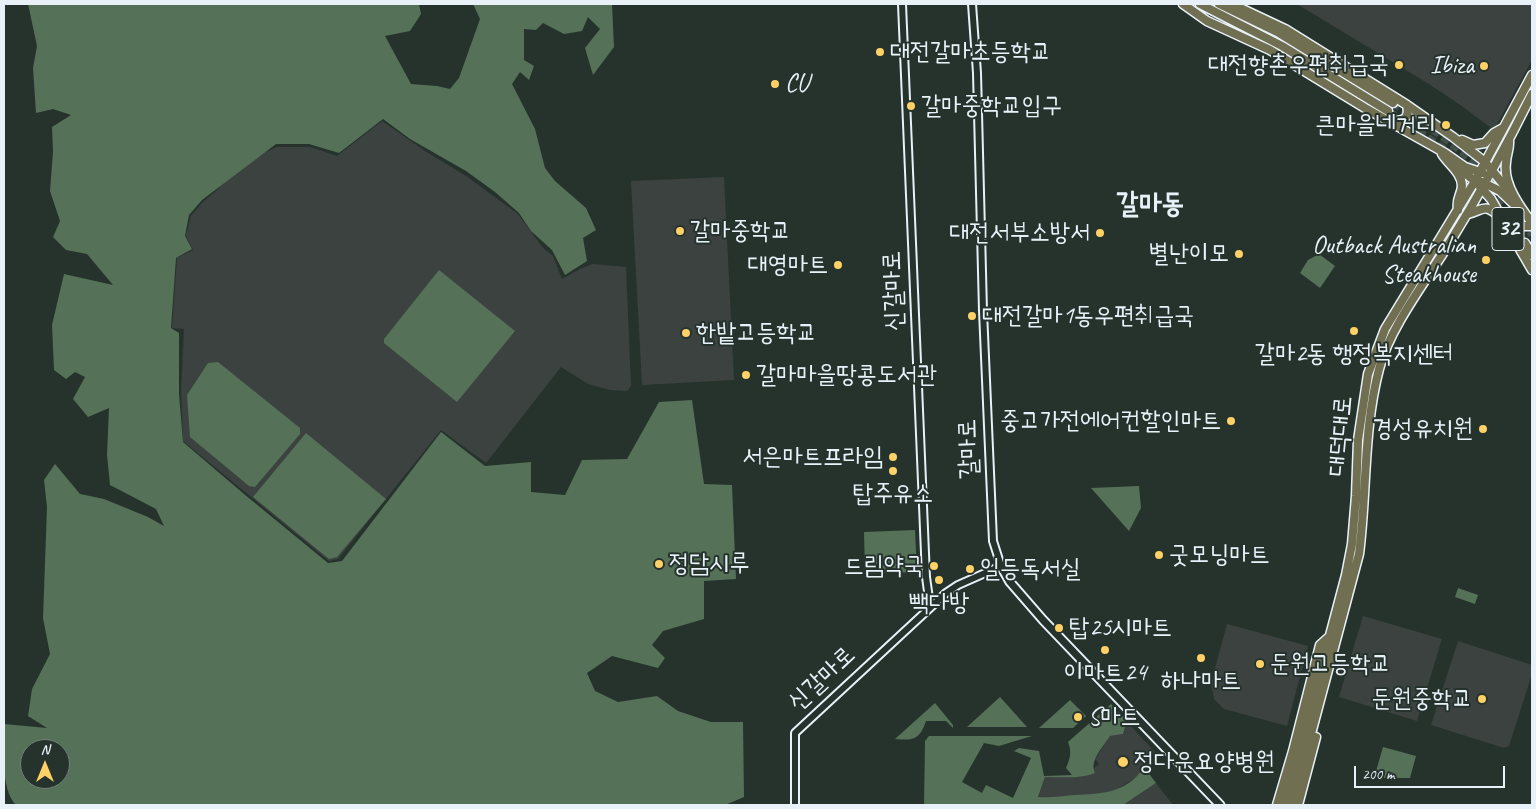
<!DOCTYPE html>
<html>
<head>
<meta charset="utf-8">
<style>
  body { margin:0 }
  #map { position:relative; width:1536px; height:809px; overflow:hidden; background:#26332d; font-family:Caveat,sans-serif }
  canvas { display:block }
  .frame { position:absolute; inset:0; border:5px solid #e8f1f8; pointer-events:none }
  .north { position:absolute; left:20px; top:739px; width:50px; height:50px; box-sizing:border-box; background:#26332d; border:1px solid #747f7e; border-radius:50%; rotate:0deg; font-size:14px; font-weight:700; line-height:20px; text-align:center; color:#e8f1f8 }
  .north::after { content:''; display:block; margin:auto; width:18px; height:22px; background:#ffd166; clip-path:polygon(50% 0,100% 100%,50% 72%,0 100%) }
  .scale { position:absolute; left:1354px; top:766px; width:151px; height:22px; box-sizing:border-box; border:2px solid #e8f1f8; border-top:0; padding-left:6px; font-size:15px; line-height:18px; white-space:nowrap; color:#e8f1f8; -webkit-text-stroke:4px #26332d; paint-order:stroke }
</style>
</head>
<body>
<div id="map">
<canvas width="1536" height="809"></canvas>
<div class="frame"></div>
<div class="north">N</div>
<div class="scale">200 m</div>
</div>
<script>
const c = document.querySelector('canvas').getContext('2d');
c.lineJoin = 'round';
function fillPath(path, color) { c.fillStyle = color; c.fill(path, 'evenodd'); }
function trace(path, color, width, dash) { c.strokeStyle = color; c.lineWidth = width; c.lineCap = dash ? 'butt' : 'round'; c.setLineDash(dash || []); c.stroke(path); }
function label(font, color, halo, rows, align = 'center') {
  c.font = font + ' Caveat,"Poor Story",sans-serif'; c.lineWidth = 4; c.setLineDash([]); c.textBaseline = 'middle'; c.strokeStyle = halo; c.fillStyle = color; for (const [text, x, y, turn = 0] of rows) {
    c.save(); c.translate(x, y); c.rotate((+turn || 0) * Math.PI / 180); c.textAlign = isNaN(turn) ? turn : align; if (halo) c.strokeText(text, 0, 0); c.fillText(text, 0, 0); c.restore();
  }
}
const built = new Path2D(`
  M1297,4h235v56l-38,70 -35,-26 -30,-20z
  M382,121l43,30 41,25 52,38 25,34 10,8 9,23 18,-10 13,-5 33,3 5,119 -4,5 -17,-1 -22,-6 -27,-17 -75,96 -45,-33 -103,129 -9,2 -146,-120 -2,-51 3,-61 -12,-1 5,-70 16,-8 -7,-14 5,-20 11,-13 14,-12 28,-29 33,-15h33l27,9z
  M724,177l10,203 -92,5 -11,-204z
  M1363,616l79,23 -25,82 -78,-24z
  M1227,624l81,22 -21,80 -63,-17 -10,-10 -3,-16z
  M1458,641l74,24v9l-23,72 -5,2 -73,-23z
  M1127,722l28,30 -17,25 -23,13 -17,5 -60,3 7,-21h23l27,-4 -2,-4 6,-5 -4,-5 15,-23 13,-2z
  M1156,783l17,22h-50z`);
const green = new Path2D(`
  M28,4h391l2,10 -11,17 -25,5 26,48 26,2 13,3 9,-11 21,-59 -7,-15h139l2,43 -21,28 -8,-27 15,-19 -12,-12 -6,14 -18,3 -21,-11 -7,7 -12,-1v31l10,6 -5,14 -9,-8 -8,12 23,45 10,39 10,13 31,27 10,22 -13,8 4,23 -22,14 -13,-25 -21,-19 -12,-18 -24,-21 -29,-21 -56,-32 -27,-20 -44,34 -30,-9h-33l-74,56 -13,15 -4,21 7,13 -16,9 -5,70 8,5v61l4,48 61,52 84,69 14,-2 99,-129 44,34 46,-4v30l34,3 17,-35 45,-1 32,-57 33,-2 12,84 28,1 4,94 -32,2v38l-41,12 -11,14 13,13 -7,10 -46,-12 -25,17 8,18 23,11 39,-6 21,15 33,11h32l1,75 -19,8h-709c-16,-16 -12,-58 -12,-81l43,4 -19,-12 4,-27 18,-35 -7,-36 4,-111 -3,-27 11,-16 25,30 24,5 44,18 16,9 -8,-17 -46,-24 -3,-30 2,-47 -21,9 -15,-18 12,-22 -10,-5 -9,7 -12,-9 -2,-45 12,-51 49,11 -26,-31 -21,-4 -13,-13 7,-16 -10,-30 3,-39 -1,-25 19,-12 -18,-6 -17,4 -3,-45 4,-22zM30,749h30v30h-30z
  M1319,254l16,12 -15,22 -20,-15 8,-13z
  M439,270l76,61 -58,71 -73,-59v-4z
  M218,362l82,66v6l-45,53 -6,-1 -59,-49 -3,-42 21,-32z
  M306,433l80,66 -49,58 -8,2 -76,-62z
  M1139,486l2,22 -12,23 -38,-43z
  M915,530l2,42 -52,2 -1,-42z
  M1458,588l20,7 -3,9 -20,-7z
  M1000,697l27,30h-60z
  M1070,700l16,16 -13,12h-34z
  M935,703l18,22v3l-7,-7h-20c-6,18 -12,20 -31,18z
  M1111,704l16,17 -4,13 -13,2c-6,10 -21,24 -15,37 -15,6 -34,4 -50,4l-7,20c12,1 24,-1 36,-2 28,-1 53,-2 70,-28l12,16 -33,22h-138l-8,-1 -1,1h-52l1,-64 4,-5h103l-33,10 -15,-3 -22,39 20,11 4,-8 27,13 18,-40 -17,-7 5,-3 20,3 5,25 28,-1 -6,-7c4,-9 6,-16 2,-26z
  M1383,747l33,9 -6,22h-36z`);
const primaryTunnel = new Path2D(`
  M1393,103c34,22 85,56 109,89
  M1388,111l62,42
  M1473,171l16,17 36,55
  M1509,202l23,33`);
const tertiary = new Path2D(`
  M902,4l24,573 4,29
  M795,805v-72l151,-140 12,-8 43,-19 -8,-25 -10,-230 -6,-238 -5,-69`);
const secondary = new Path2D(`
  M1001,566l9,16 33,38 177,185`);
const primary = new Path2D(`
  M1183,4l24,17 63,29 95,58 80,45 20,14 18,6
  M1200,4l82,42 106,65
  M1219,4l60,29 114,70
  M1232,4l53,25 122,76 46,32 32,25 32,39
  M1391,121c13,0 19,-2 16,-16
  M1462,140l11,5 12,-2 9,-10 9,-5
  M1509,140c1,9 -3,15 -3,23 -3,21 14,44 26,60
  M1442,154c6,10 20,19 20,32 -1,11 -6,11 -4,24
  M1457,167l18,14 16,18 41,71
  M1482,182l18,9 17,16
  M1468,214c17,-5 16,-11 32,3
  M1517,243v-12l4,-5h11
  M1525,243l7,12
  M1277,805l16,-54 27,-106 10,-9
  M1285,805l61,-230 6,-31 4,-48 2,-56 10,-66 17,-45 90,-148 57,-106
  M1292,805l67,-251c8,-62 4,-124 20,-185 10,-40 46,-87 68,-122 31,-50 59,-100 85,-153
  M1298,805l18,-68`);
const markers = [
  [880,52,5,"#ffd166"],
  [1399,65,5,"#ffd166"],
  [1484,66,5,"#ffd166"],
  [775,84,5,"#ffd166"],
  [911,106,5,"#ffd166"],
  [1446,125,5,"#ffd166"],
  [680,231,5,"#ffd166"],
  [1100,233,5,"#ffd166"],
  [1239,254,5,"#ffd166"],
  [1486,260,5,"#ffd166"],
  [838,265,5,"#ffd166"],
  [972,316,5,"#ffd166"],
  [1354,331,5,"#ffd166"],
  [686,333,5,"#ffd166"],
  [746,375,5,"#ffd166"],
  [1231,421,5,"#ffd166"],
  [1483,429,5,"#ffd166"],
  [893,457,5,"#ffd166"],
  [893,471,5,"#ffd166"],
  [1159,555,5,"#ffd166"],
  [659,564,5,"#ffd166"],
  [934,566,5,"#ffd166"],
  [970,569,5,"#ffd166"],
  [939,580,5,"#ffd166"],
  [1059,628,5,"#ffd166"],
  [1105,650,5,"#ffd166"],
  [1201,658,5,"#ffd166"],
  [1260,664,5,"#ffd166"],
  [1482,699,5,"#ffd166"],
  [1078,717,5,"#ffd166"],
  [1123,762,6,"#ffd166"]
];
const shields = [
  [1508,229,32]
];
const shieldNames = [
  ["32",1508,229]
];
const poiNames = [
  ["대전갈마초등학교",890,52],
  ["대전향촌우편취급국",1389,65,"right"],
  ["Ibiza",1474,66,"right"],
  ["CU",785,84],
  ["갈마중학교입구",921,106],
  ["큰마을네거리",1436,125,"right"],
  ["갈마중학교",690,231],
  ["대전서부소방서",1090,233,"right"],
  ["Outback Australian",1476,246,"right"],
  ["Steakhouse",1476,275,"right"],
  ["별난이모",1229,254,"right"],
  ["대영마트",828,265,"right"],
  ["대전갈마1동우편취급국",982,316],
  ["한밭고등학교",696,333],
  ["갈마2동 행정복지센터",1354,354,"center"],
  ["갈마마을땅콩도서관",756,375],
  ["중고가전에어컨할인마트",1221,421,"right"],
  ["경성유치원",1473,429,"right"],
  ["서은마트프라임",883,457,"right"],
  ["탑주유소",893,494,"center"],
  ["굿모닝마트",1169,555],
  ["정담시루",669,564],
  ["드림약국",924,566,"right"],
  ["일등독서실",980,569],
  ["빽다방",939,603,"center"],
  ["탑25시마트",1069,628],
  ["둔원고등학교",1270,664],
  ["이마트24",1105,673,"center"],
  ["하나마트",1201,681,"center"],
  ["둔원중학교",1472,699,"right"],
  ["S마트",1088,717],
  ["정다운요양병원",1134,762]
];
const streetNames = [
  ["신갈마로",894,291,-92],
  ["대덕대로",1341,436,-85],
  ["갈마로",969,449,-92],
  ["신갈마로",822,679,-43]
];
const quarterNames = [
  ["갈마동",1150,205]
];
fillPath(built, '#3c4240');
fillPath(green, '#557157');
trace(primaryTunnel, '#43504b', 8, [8, 4]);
trace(tertiary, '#e8f1f8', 10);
trace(secondary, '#e8f1f8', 11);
trace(primary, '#e8f1f8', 11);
trace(tertiary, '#26332d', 6);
trace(secondary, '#26332d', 7);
trace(primary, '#716f52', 8);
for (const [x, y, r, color] of markers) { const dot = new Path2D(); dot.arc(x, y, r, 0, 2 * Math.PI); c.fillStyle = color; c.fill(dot); trace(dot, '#26332d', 2); }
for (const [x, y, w] of shields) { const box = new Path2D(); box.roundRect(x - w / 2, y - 21.5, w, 43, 4); c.fillStyle = '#26332d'; c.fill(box); trace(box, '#e8f1f8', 1); }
label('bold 24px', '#e8f1f8', null, shieldNames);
label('25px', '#e8f1f8', '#26332d', poiNames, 'left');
label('25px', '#e8f1f8', '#26332d', streetNames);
label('bold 28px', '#e8f1f8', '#26332d', quarterNames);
</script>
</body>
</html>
